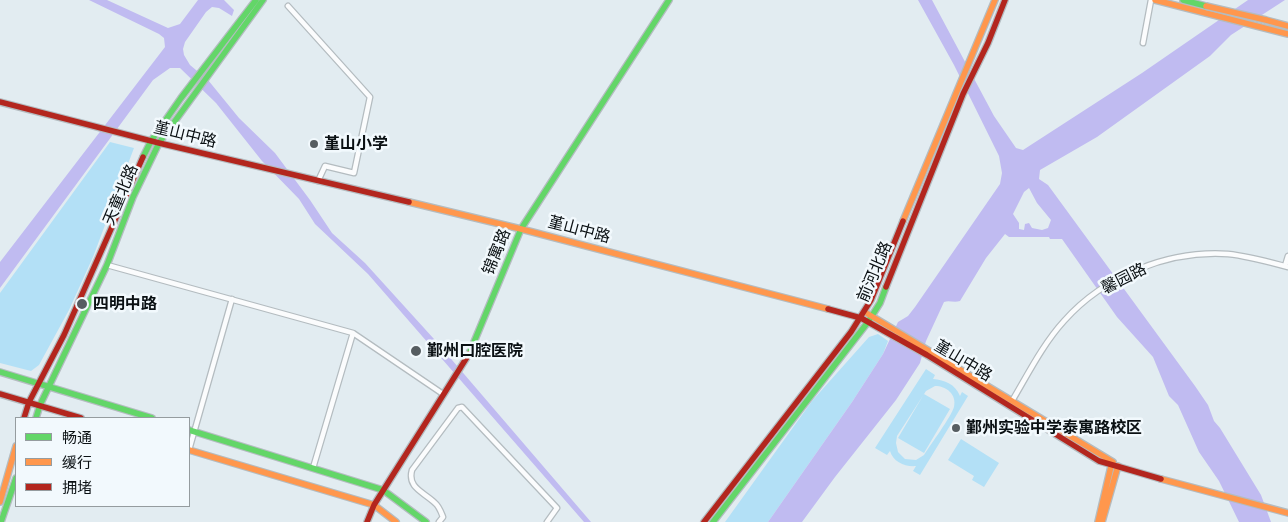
<!DOCTYPE html>
<html>
<head>
<meta charset="utf-8">
<style>
  body { margin:0 }
  #map { position:relative; width:1288px; height:522px; overflow:hidden; background:#e2ecf1; font-family:"PT Sans","Noto Sans SC",sans-serif }
  canvas { display:block }
  .legend { position:absolute; left:15px; top:417px; width:175px; height:90px; box-sizing:border-box; background:#f2f9fd; border:1px solid #959c9f; margin:0; padding:6px 9px; list-style:none; font-size:15px; color:#0a1013 }
  .legend li { display:flex; align-items:center; gap:10px; height:25px }
  .legend b { width:25px; border:1px solid #959c9f }
</style>
</head>
<body>
<div id="map">
<canvas width="1288" height="522"></canvas>
<ul class="legend">
<li><b style="height:6px;background:#63d668"></b>畅通</li>
<li><b style="height:6px;background:#ff974d"></b>缓行</li>
<li><b style="height:6px;background:#b3261e"></b>拥堵</li>
</ul>
</div>
<script>
const c = document.querySelector('canvas').getContext('2d');
c.lineJoin = 'round';
function fillPath(path, color) { c.fillStyle = color; c.fill(path, 'evenodd'); }
function trace(path, color, width, dash) { c.strokeStyle = color; c.lineWidth = width; c.lineCap = dash ? 'butt' : 'round'; c.setLineDash(dash || []); c.stroke(path); }
function label(font, color, halo, rows, align = 'center') {
  c.font = font + ' "PT Sans","Noto Sans SC",sans-serif'; c.lineWidth = 5; c.setLineDash([]); c.textBaseline = 'middle'; c.strokeStyle = halo; c.fillStyle = color; for (const [text, x, y, turn = 0] of rows) {
    c.save(); c.translate(x, y); c.rotate((+turn || 0) * Math.PI / 180); c.textAlign = isNaN(turn) ? turn : align; if (halo) c.strokeText(text, 0, 0); c.fillText(text, 0, 0); c.restore();
  }
}
const green = new Path2D(`
  M110,142l24,6 -41,109 -24,53 -30,55 -8,6 -31,-8v-70z
  M878,334l10,7 -5,13 -31,48 -84,120h-43l87,-121 57,-64z
  M926,369l9,6 -2,4c12,1 22,5 27,17l2,-4 6,4 -48,79 -7,-4 3,-5c-11,1 -23,-4 -26,-15l-3,4 -12,-7zM935,386c11,0 22,8 19,21 -3,10 -23,37 -30,48l-8,5 -11,-1 -7,-7 -2,-9 1,-7 29,-45z
  M924,394l26,15 -26,44 -26,-15z
  M961,439l38,24 -15,24 -12,-7 2,-4 -26,-16z`);
const water = new Path2D(`
  M89,0h18l61,28 12,-4 18,-24h26l10,10 -2,6 -13,-8 -7,-1 -6,5 -21,30 -2,7 1,6 6,10 18,15 31,38 36,35 35,47 22,33 33,30 69,76 157,183h-7l-216,-248 -53,-50 -16,-25 -37,-38 -46,-58 -36,-35h-10l-17,12 -153,208v-26l165,-215 -1,-9 -5,-4z
  M918,0h14l62,116 22,32 7,2 119,-77 106,-73h37l-54,35 -21,21 -113,81 -57,33 -1,9 9,6 147,201 13,19 6,16 6,7 41,67 10,27h-32l-20,-41 -20,-29 -21,-47 -9,-9 -16,-39 -36,-40 -55,-78h-12l-1,-2h-40l-4,-3 -19,24 -26,43c-6,2 -11,-1 -16,1l-18,39 -6,22 -24,37 -61,77 -33,45h-34l84,-120 31,-48 15,-32 10,-6 7,-9 85,-123 2,-11 -3,-17 -45,-91zM1029,188l8,15 14,17 -3,8 -6,2 -10,-2 -3,-5 -4,1 -1,6 -5,-1v-6l-6,-9 11,-22z`);
const street = new Path2D(`
  M288,6l82,91 -16,76 -29,-7 -7,15
  M1143,43l8,-43
  M107,265l246,68 90,61
  M1285,266l3,-10
  M1012,401c16,-27 31,-57 52,-80 40,-45 104,-71 164,-67 20,2 41,8 60,13
  M189,450l43,-151
  M313,468l40,-135
  M439,522l4,-5c-2,-5 -4,-11 -8,-14 -11,-11 -28,-15 -23,-33l46,-62 4,-1 95,101 -10,14`);
const fast = new Path2D(`
  M1183,0l23,6
  M143,157l8,-16 30,-43 75,-98
  M469,354l52,-125 148,-229
  M0,372l152,46
  M36,418l4,-13 67,-140 26,-68 26,-54 104,-143
  M189,430l194,60 43,32
  M1,522l15,-44
  M713,522l155,-200 12,-19 6,-16`);
const slow = new Path2D(`
  M1155,0l133,34
  M1266,20l22,6
  M409,202l112,27 307,80
  M903,221l92,-221
  M868,314l245,148
  M189,450l185,55 22,17
  M1161,479l127,34
  M0,502l16,-56
  M1098,522l14,-60
  M1102,522l16,-56`);
const jam = new Path2D(`
  M0,102l159,41 250,59
  M886,287l77,-193 25,-51 17,-43
  M828,309l33,9 66,37 172,106 62,18
  M0,394l81,24
  M24,418l5,-16 35,-67 79,-178
  M367,522l7,-17 95,-151
  M704,522l147,-190 20,-32 32,-79`);
const slowBridge = new Path2D(`
  M1206,6l60,14`);
const markers = [
  [314,144,5,"#565d61"],
  [82,304,6,"#565d61"],
  [416,351,6,"#565d61"],
  [956,428,5,"#565d61"]
];
const streetNames = [
  ["堇山中路",185,135,14],
  ["天童北路",121,195,-67],
  ["堇山中路",579,230,15],
  ["锦寓路",497,252,-68],
  ["前河北路",875,272,-67],
  ["馨园路",1124,279,-27],
  ["堇山中路",963,361,31]
];
const poiNames = [
  ["堇山小学",324,144],
  ["四明中路",93,304],
  ["鄞州口腔医院",427,351],
  ["鄞州实验中学泰寓路校区",966,428]
];
fillPath(green, '#b3e0f6');
fillPath(water, '#c0bbf1');
trace(street, '#b4bcc0', 7);
trace(fast, '#b4bcc0', 8);
trace(slow, '#b4bcc0', 8);
trace(jam, '#b4bcc0', 8);
trace(street, '#fbfcfd', 4.5);
trace(fast, '#63d668', 5.5);
trace(slow, '#ff974d', 5.5);
trace(jam, '#b3261e', 5.5);
trace(slowBridge, '#b4bcc0', 8, []);
trace(slowBridge, '#ff974d', 5.5);
for (const [x, y, r, color] of markers) { const dot = new Path2D(); dot.arc(x, y, r, 0, 2 * Math.PI); c.fillStyle = color; c.fill(dot); trace(dot, '#f2f9fd', 2); }
label('16px', '#0a1013', '#f2f9fd', streetNames);
label('bold 16px', '#0a1013', '#f2f9fd', poiNames, 'left');
</script>
</body>
</html>
